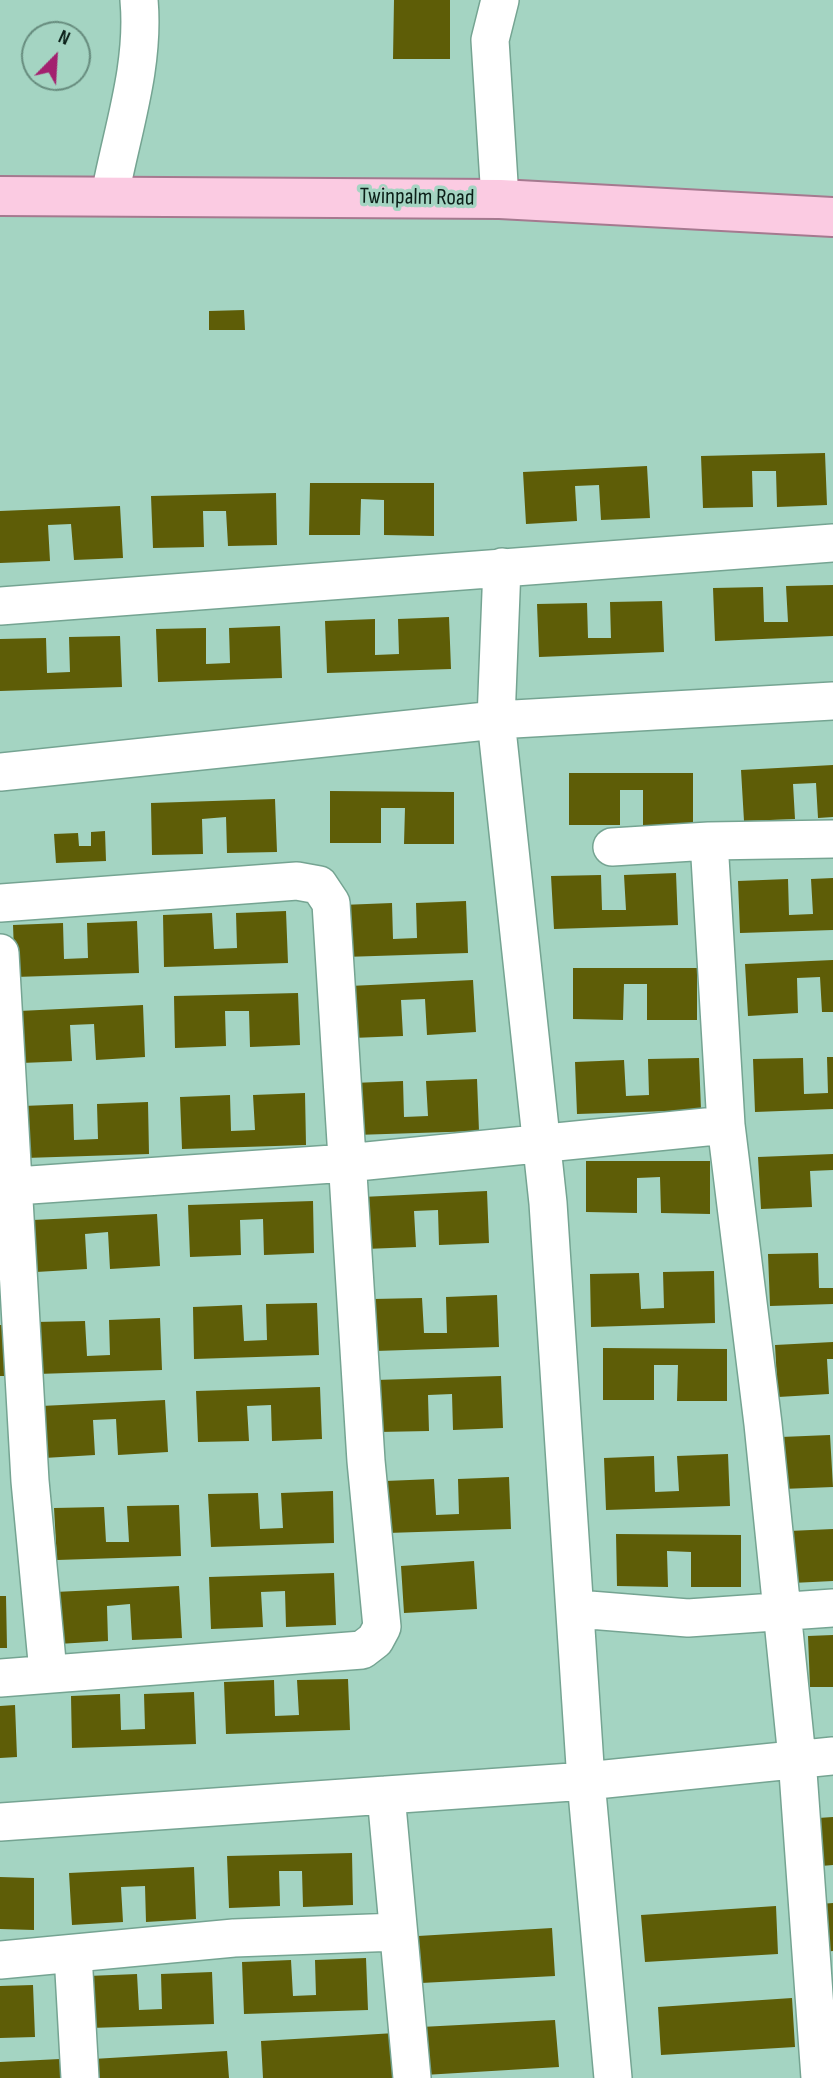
<!DOCTYPE html>
<html>
<head>
<meta charset="utf-8">
<style>
  body { margin:0 }
  #map { position:relative; width:833px; height:2078px; overflow:hidden; background:#a4d4c2; font-family:"Sofia Sans Condensed",sans-serif }
  canvas { display:block }
  .north { position:absolute; left:21px; top:21px; width:70px; height:70px; box-sizing:border-box; background:#a4d4c2; border:2px solid #678c7e; border-radius:50%; rotate:24deg; font-size:19px; font-weight:700; line-height:28px; text-align:center; color:#0c2019 }
  .north::after { content:''; display:block; margin:auto; width:24px; height:32px; background:#a3206f; clip-path:polygon(50% 0,100% 100%,50% 72%,0 100%) }
</style>
</head>
<body>
<div id="map">
<canvas width="833" height="2078"></canvas>
<div class="north">N</div>
</div>
<script>
const c = document.querySelector('canvas').getContext('2d');
c.lineJoin = 'round';
function fillPath(path, color) { c.fillStyle = color; c.fill(path, 'evenodd'); }
function trace(path, color, width, dash) { c.strokeStyle = color; c.lineWidth = width; c.lineCap = dash ? 'butt' : 'round'; c.setLineDash(dash || []); c.stroke(path); }
function label(font, color, halo, rows, align = 'center') {
  c.font = font + ' "Sofia Sans Condensed",sans-serif'; c.lineWidth = 7; c.setLineDash([]); c.textBaseline = 'middle'; c.strokeStyle = halo; c.fillStyle = color; for (const [text, x, y, turn = 0] of rows) {
    c.save(); c.translate(x, y); c.rotate((+turn || 0) * Math.PI / 180); c.textAlign = isNaN(turn) ? turn : align; if (halo) c.strokeText(text, 0, 0); c.fillText(text, 0, 0); c.restore();
  }
}
const building = new Path2D(`
  M394,0h56v59h-57z
  M244,310l1,20h-36v-19z
  M825,453l2,52 -50,2 -1,-36h-24l1,36 -50,1 -2,-52z
  M647,466l3,52 -49,2 -2,-35 -24,1 2,35 -51,3 -3,-52z
  M310,483h124v53l-50,-1v-35l-23,-1 -1,36h-51z
  M276,493l1,52 -49,1 -2,-35h-23l1,36 -51,1 -2,-52z
  M120,506l3,52 -49,2 -3,-36 -23,1 2,36 -50,2v-52z
  M833,585v51l-118,5 -2,-53 50,-1 1,35h24l-2,-36z
  M662,601l2,51 -125,5 -2,-53 50,-1 1,35h23l-1,-36z
  M449,617l2,52 -124,4 -2,-52 50,-2v36l24,-1 -1,-35z
  M280,626l2,52 -124,4 -2,-53 50,-1v36l24,-1 -1,-35z
  M120,636l2,51 -122,4v-52l46,-1 1,35 23,-1 -1,-35z
  M833,765v52l-15,1 -2,-35 -23,1 2,35 -51,2 -3,-51z
  M569,773h124v53l-50,-1v-35h-23v35h-51z
  M330,791l124,1v52h-50l1,-36h-24v35h-51z
  M275,799l2,53 -50,1 -1,-36 -24,2 1,35 -51,1 -1,-52z
  M105,831l1,30 -50,2 -2,-29 24,-1 1,13h12v-14z
  M676,873l2,52 -124,4 -3,-53 50,-1 1,35h24l-2,-35z
  M833,878v52l-93,3 -2,-52 50,-2 1,36 24,-1 -2,-35z
  M466,901l2,52 -124,4 -2,-52 50,-2 1,36 24,-1 -1,-35z
  M286,911l2,52 -124,4 -1,-52 49,-2 2,36 23,-1 -1,-35z
  M137,921l2,52 -124,4 -2,-52 50,-2 1,36 24,-1 -1,-35z
  M833,960v52h-11l-2,-35 -23,1 1,35 -50,3 -3,-52z
  M573,968h124v52h-50v-36h-23l-1,36 -50,-1z
  M473,980l3,52 -49,3 -2,-36 -24,1 2,36 -51,2 -2,-52z
  M298,993l2,52 -50,2 -1,-36h-24l1,35 -51,2 -1,-52z
  M143,1005l2,52 -49,3 -2,-36 -24,1 2,36 -51,2 -2,-52z
  M827,1057h6v52l-78,3 -2,-53 50,-1 1,36 24,-1z
  M699,1058l2,52 -124,4 -2,-52 49,-2 2,36 23,-1 -1,-36z
  M477,1079l2,52 -124,4 -2,-52 50,-2 1,36 24,-1 -2,-35z
  M305,1093l1,52 -124,4 -2,-52 50,-2 1,36 24,-1 -2,-35z
  M148,1102l1,52 -124,4 -2,-52 50,-2 1,36 24,-1 -1,-35z
  M833,1154v16l-23,1 2,36 -51,2 -3,-52z
  M586,1161h124v53l-49,-1 -1,-36 -23,1v35l-51,-1z
  M487,1191l2,52 -50,2 -1,-35 -24,1 2,36 -51,2 -3,-52z
  M313,1201l1,52 -50,2 -1,-36 -23,1 1,35 -51,2 -2,-52z
  M157,1214l3,52 -50,3 -2,-37 -23,2 2,35 -51,3 -3,-52z
  M818,1253l1,35h14v16l-63,2 -2,-52z
  M714,1271l1,52 -124,4 -1,-53 49,-1 2,36 23,-1 -1,-36z
  M497,1295l2,52 -124,4 -2,-52 49,-1 2,35h23l-1,-36z
  M317,1303l2,52 -125,4 -1,-52 49,-2 2,36 23,-1 -1,-36z
  M160,1318l2,52 -125,4 -2,-52 50,-1 2,35 23,-1 -1,-35z
  M0,1325h6l2,51h-8z
  M833,1342v17h-6l2,35 -51,3 -3,-52z
  M603,1348l124,1v52h-50l1,-36h-24v35h-51z
  M501,1376l2,52 -50,2 -1,-36 -24,1 1,36 -51,1 -2,-52z
  M320,1387l2,52 -50,2 -1,-36 -24,1 2,35 -51,1 -2,-51z
  M165,1400l3,52 -50,3 -2,-36 -23,1 2,35 -51,3 -3,-52z
  M830,1435l3,52 -51,2 -1,-52z
  M728,1454l2,52 -124,4 -2,-52 50,-2 1,36 24,-1 -2,-35z
  M509,1477l2,52 -124,4 -2,-52 49,-2 2,36 23,-1 -1,-35z
  M333,1491l1,52 -123,4 -3,-53 50,-1 2,36 23,-1 -2,-35z
  M179,1505l2,51 -124,4 -3,-52 50,-1 2,35h23l-2,-36z
  M833,1529v52l-41,2 -3,-52z
  M616,1534l125,1v52h-50v-35l-24,-1 1,36 -51,-1z
  M474,1561l3,48 -73,4 -3,-47z
  M334,1573l2,52 -50,2 -1,-36 -24,1 2,35 -52,2 -2,-52z
  M179,1586l3,52 -50,2 -2,-36 -23,2 1,35 -50,3 -3,-52z
  M0,1596h6l1,52h-7z
  M833,1635v52h-23l-2,-51z
  M348,1679l2,51 -124,4 -2,-52 50,-2 1,36 24,-1 -2,-35z
  M194,1692l2,52 -124,4 -1,-52 49,-2 1,36 24,-1 -1,-35z
  M15,1705l2,52 -17,1v-52z
  M833,1817v48l-12,1 -3,-48z
  M352,1853l1,52 -50,2 -1,-36h-23l1,35 -51,2 -2,-52z
  M194,1867l2,52 -50,3 -1,-36 -24,1 2,35 -51,3 -3,-52z
  M0,1877l34,1v52l-34,-1z
  M833,1903v48l-11,1 -2,-48z
  M776,1906l2,48 -133,8 -4,-47z
  M552,1928l3,48 -134,7 -3,-47z
  M366,1958l2,52 -124,4 -2,-52 49,-2 2,36 23,-1 -1,-35z
  M212,1972l2,52 -124,4 -2,-52 49,-2 2,36 23,-1 -1,-35z
  M33,1985l2,52 -35,1v-52z
  M792,1998l3,49 -134,8 -3,-48z
  M555,2020l4,47 -135,8 -3,-48z
  M395,2033l3,45h-135l-2,-37z
  M227,2051l2,27h-135l-1,-19z
  M60,2059l1,19h-61v-16z`);
const minor = new Path2D(`
  M110,195c12,-64 35,-129 29,-195
  M500,199l-10,-159 10,-40
  M502,567l-6,153 52,483 38,578 27,297
  M0,606l833,-63
  M0,772l496,-52 337,-19
  M709,841l17,284 37,299 34,334 23,320
  M612,847l97,-6 124,-2
  M0,903l297,-22 22,4 12,18 35,558 16,166 -7,13 -13,10 -362,28
  M0,953l30,528 18,191
  M16,1186l331,-23 379,-38
  M577,1609l111,9 145,-10
  M386,1795l26,283
  M0,1822l586,-41 247,-25
  M73,1954l7,124
  M0,1960l234,-22 164,-6`);
const major = new Path2D(`
  M0,196l500,3 333,18`);
const streetNames = [
  ["Twinpalm Road",417,198,1]
];
fillPath(building, '#5e5d07');
trace(minor, '#75a492', 40);
trace(major, '#a5798f', 42);
trace(minor, '#fff', 37);
trace(major, '#fbcbe2', 38);
label('23px', '#0c2019', '#a4d4c2', streetNames);
</script>
</body>
</html>
